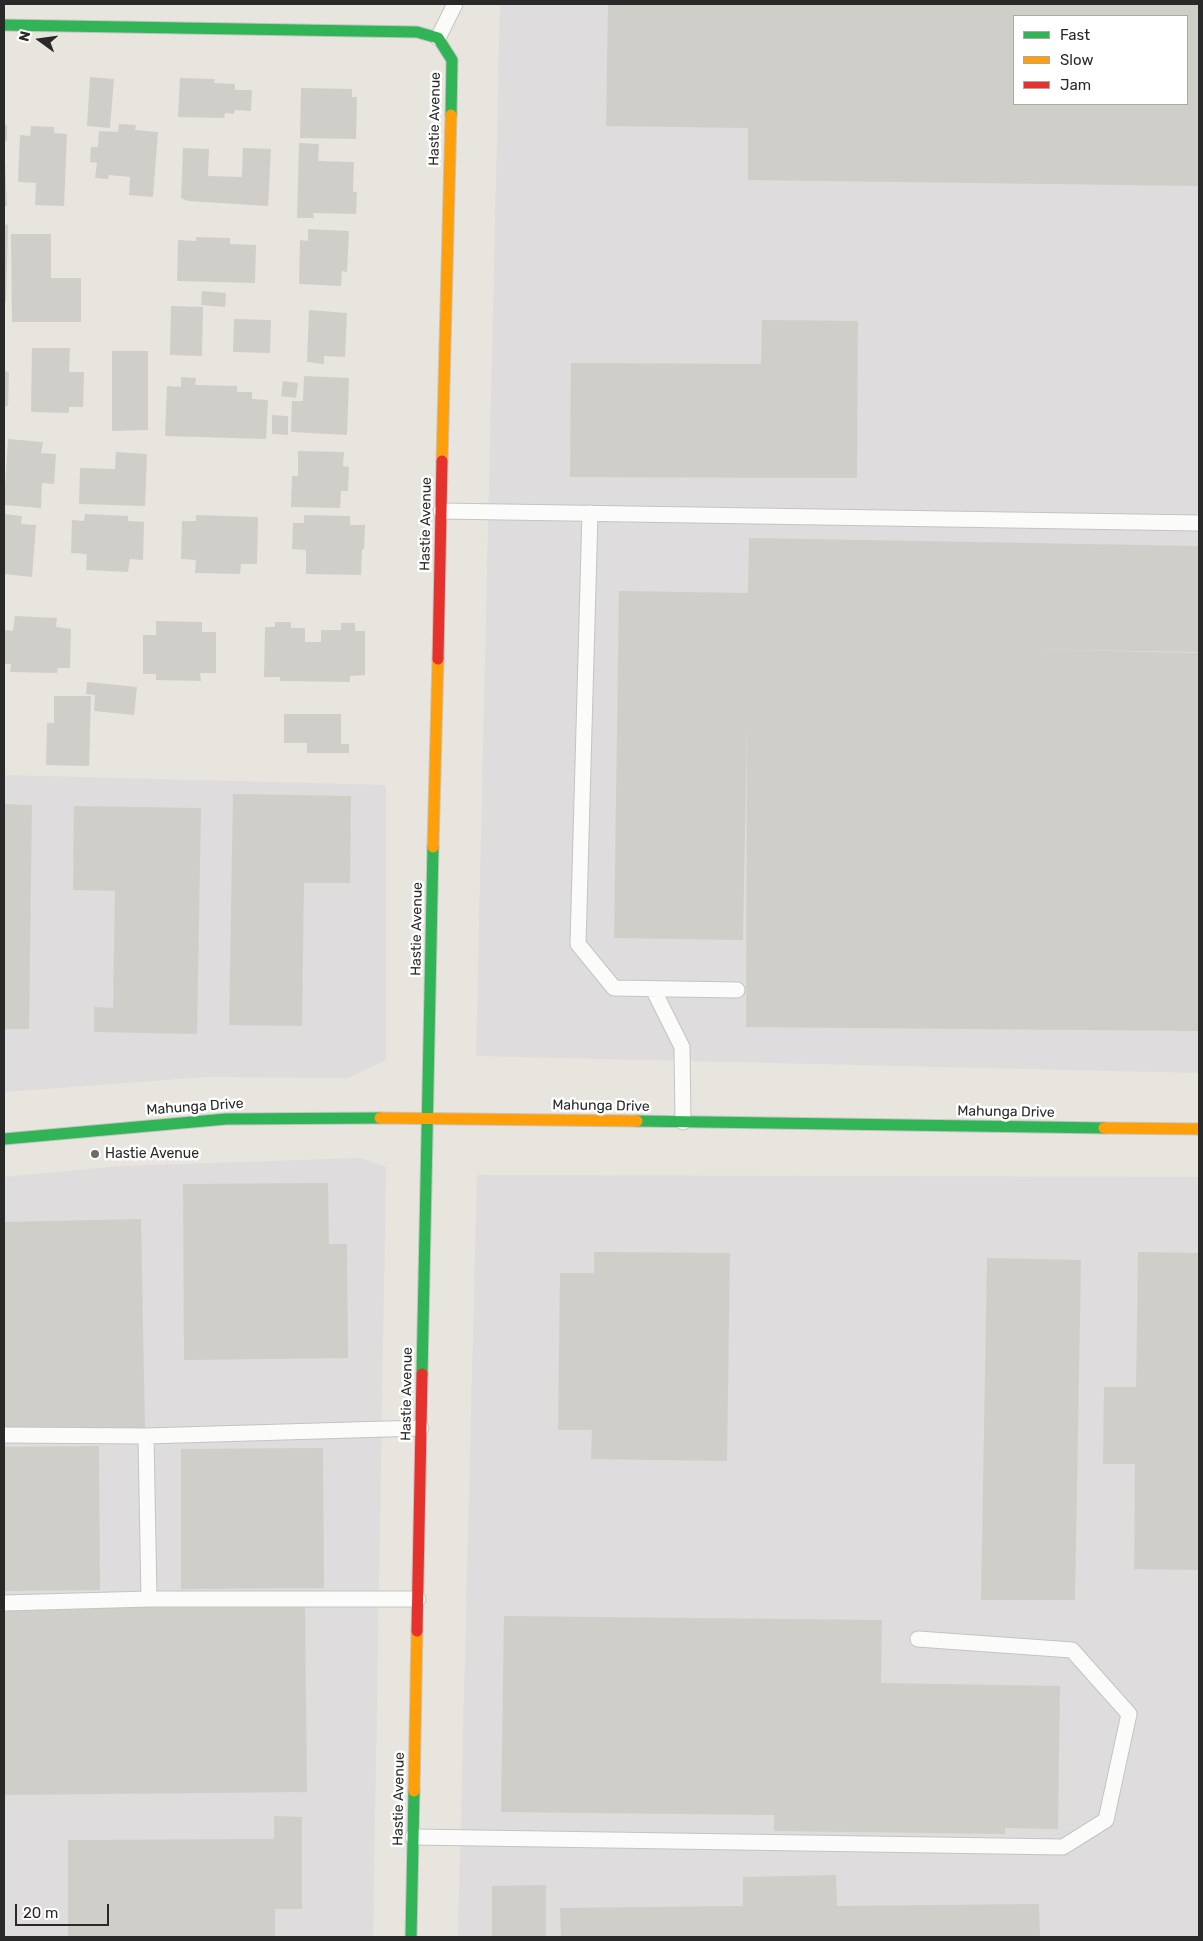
<!DOCTYPE html>
<html>
<head>
<meta charset="utf-8">
<style>
  body { margin:0 }
  #map { position:relative; width:1203px; height:1941px; overflow:hidden; background:#e7e5de; font-family:Rubik,sans-serif }
  canvas { display:block }
  .frame { position:absolute; inset:0; border:5px solid #292929; pointer-events:none }
  .legend { position:absolute; left:1013px; top:15px; width:175px; height:90px; box-sizing:border-box; background:#fff; border:1px solid #a9a9a9; margin:0; padding:6px 9px; list-style:none; font-size:15px; color:#292929 }
  .legend li { display:flex; align-items:center; gap:10px; height:25px }
  .legend b { width:25px; border:1px solid #a9a9a9 }
  .north { position:absolute; left:15px; top:15px; width:50px; height:50px; -webkit-text-stroke:4px #fff; paint-order:stroke; rotate:284deg; font-size:14px; font-weight:700; line-height:20px; text-align:center; color:#292929 }
  .north::after { content:''; display:block; margin:auto; width:18px; height:22px; background:#292929; clip-path:polygon(50% 0,100% 100%,50% 72%,0 100%) }
  .scale { position:absolute; left:15px; top:1904px; width:94px; height:22px; box-sizing:border-box; border:2px solid #292929; border-top:0; padding-left:6px; font-size:15px; line-height:18px; white-space:nowrap; color:#292929; -webkit-text-stroke:4px #fff; paint-order:stroke }
</style>
</head>
<body>
<div id="map">
<canvas width="1203" height="1941"></canvas>
<div class="frame"></div>
<ul class="legend">
<li><b style="height:6px;background:#30b455"></b>Fast</li>
<li><b style="height:6px;background:#ff9f0a"></b>Slow</li>
<li><b style="height:6px;background:#e5322d"></b>Jam</li>
</ul>
<div class="north">N</div>
<div class="scale">20 m</div>
</div>
<script>
const c = document.querySelector('canvas').getContext('2d');
c.lineJoin = 'round';
function fillPath(path, color) { c.fillStyle = color; c.fill(path, 'evenodd'); }
function trace(path, color, width, dash) { c.strokeStyle = color; c.lineWidth = width; c.lineCap = dash ? 'butt' : 'round'; c.setLineDash(dash || []); c.stroke(path); }
function label(font, color, halo, rows, align = 'center') {
  c.font = font + ' Rubik,sans-serif'; c.lineWidth = 5; c.setLineDash([]); c.textBaseline = 'middle'; c.strokeStyle = halo; c.fillStyle = color; for (const [text, x, y, turn = 0] of rows) {
    c.save(); c.translate(x, y); c.rotate((+turn || 0) * Math.PI / 180); c.textAlign = isNaN(turn) ? turn : align; if (halo) c.strokeText(text, 0, 0); c.fillText(text, 0, 0); c.restore();
  }
}
const industrial = new Path2D(`
  M500,4h699v1069l-723,-17zM1014,16h173v88h-173z
  M4,775l382,10v275l-38,18 -142,-1 -202,15z
  M361,1158l25,9 -13,770h-369v-760l117,-11z
  M477,1175l722,2v760h-741z`);
const building = new Path2D(`
  M608,4h591v182l-451,-6v-52l-142,-2zM1014,16h173v88h-173z
  M90,77l24,2 -4,49 -23,-2z
  M180,78l35,1 -1,4 21,1v6h17l-1,21 -16,-1 -1,4 -9,-1 -1,5 -46,-1z
  M301,88l51,1v8h5l-1,42 -56,-1z
  M119,124l17,1 -1,5 23,2 -5,65 -24,-2 1,-18 -21,-2 -1,4 -13,-1 2,-15 -7,-1 1,-15h7l1,-16 19,1z
  M4,125h3v16l-3,-1z
  M31,126l23,1v6l13,1 -3,72 -29,-1 1,-22 -18,-1 2,-47 10,1z
  M299,143l20,1 -1,17 36,1 -1,30h4l-1,22 -43,-1 1,5h-17z
  M183,148l26,1 -1,27 34,1 1,-29 28,1 -3,57 -80,-5 -7,-3z
  M4,162h1l2,44h-3z
  M4,224l4,1 -2,77h-2z
  M308,229l41,2 -2,41 -5,-1 -1,15 -42,-2 1,-44 8,1z
  M11,234h40v44h30v44h-69z
  M196,237l34,1v6l26,1 -1,38 -78,-2 1,-41 18,1z
  M202,291l24,2 -1,14 -24,-2z
  M171,306l32,1 -1,49 -32,-1z
  M309,310l38,3 -2,44 -21,-1v8l-17,-2z
  M234,319l37,1 -1,33 -37,-1z
  M762,320l96,1 -1,157 -287,-1 1,-114 190,1z
  M32,348h38l-1,24h15l-1,35h-14v6l-38,-1z
  M112,351h36v79l-36,1z
  M4,371l5,1 -1,34h-4z
  M304,376l45,2 -2,57 -56,-3 1,-31h11z
  M181,377l15,1 -1,7 42,1v6h15v7l16,1 -2,39 -101,-3 2,-50 14,1z
  M283,381l15,2 -2,15 -15,-2z
  M272,415l16,1v19l-16,-1z
  M8,439l35,3 -2,11 15,1 -2,30 -12,-1 -1,25 -37,-3z
  M298,451l46,1 -1,14 6,1 -1,24h-7l-1,17 -49,-1 1,-31h6z
  M116,452l31,2 -2,52 -66,-2 1,-36 35,1z
  M4,514l18,2 -1,8 15,1 -4,52 -28,-3z
  M85,514l43,2v5l16,1 -1,38 -13,-1 -2,13 -42,-2 1,-16 -16,-1 1,-33 12,1z
  M196,515l62,2 -1,47h-16l-1,10 -45,-1 1,-13 -15,-1 1,-38h14z
  M304,515l46,1v9h15l-1,24h-2l-1,26 -55,-1v-24l-14,-1 1,-26h11z
  M749,538l450,8v106l-184,-3 184,4v378l-453,-4 1,-306 -4,219 -129,-2 5,-347 129,2z
  M15,616l42,2 -1,9 15,2 -1,39h-12l-1,5 -47,-1 1,-8h-7v-34l9,1z
  M156,621l46,1v10h14v41h-16l1,8 -45,-1v-6h-13v-39h13z
  M275,622h16v6h14v14h16v-12h20v-7h14v8h10v44l-15,1v6l-70,-1v-4h-16l1,-50h10z
  M87,682l50,5 -3,28 -40,-4 1,-16 -9,-1z
  M54,696h37l-2,70 -43,-1 1,-42h7z
  M284,714h57v30h8v9h-42v-10h-23z
  M233,794l118,2 -1,87h-46l-2,143 -73,-1z
  M4,804l28,1 -3,224h-25z
  M74,806l127,2 -4,226 -103,-2v-25l19,1 2,-117 -42,-1z
  M328,1183l1,61h18l1,114 -164,2 -1,-176z
  M141,1219l4,211 -141,3v-211z
  M594,1252l136,1 -3,208 -136,-2 1,-29h-34l2,-157h34z
  M1138,1252l61,1v317l-65,-1 1,-105h-32l1,-77h32z
  M987,1258l94,2 -6,340h-94z
  M99,1446l1,144 -96,1v-144z
  M323,1448l1,140 -143,1v-140z
  M305,1602l2,190 -303,3v-190z
  M504,1616l378,4 -1,63 179,3 -2,143 -53,-1v6l-231,-3v-16l-273,-3z
  M274,1816l28,1v92h-27v28h-207v-97l206,-1z
  M836,1875l1,31 202,-2 1,33h-479l-1,-29 183,-2v-29z
  M546,1885v52h-54v-51z`);
const lane = new Path2D(`
  M438,38l17,-34
  M441,511l758,12
  M590,513l-12,431 36,44 123,2
  M653,989l29,58 1,75
  M4,1435l142,1 275,-8
  M146,1436l3,163
  M4,1603l145,-4h269
  M413,1837l650,10 43,-27 23,-106 -57,-64 -154,-11`);
const fast = new Path2D(`
  M4,25l413,7 21,6 14,22 -1,55
  M637,1121l467,7
  M4,1139l222,-20 154,-1
  M422,1374l11,-527
  M411,1937l3,-146`);
const slow = new Path2D(`
  M442,461l9,-346
  M433,847l5,-188
  M380,1118l257,3
  M1104,1128l95,1
  M414,1791l3,-160`);
const jam = new Path2D(`
  M438,659l4,-198
  M417,1631l5,-257`);
const markers = [
  [95,1154,5,"#6c6b68"]
];
const streetNames = [
  ["Hastie Avenue",435,119,-89],
  ["Hastie Avenue",426,524,-89],
  ["Hastie Avenue",417,929,-89],
  ["Mahunga Drive",601,1106,1],
  ["Mahunga Drive",195,1107,-4],
  ["Mahunga Drive",1006,1112,1],
  ["Hastie Avenue",407,1394,-89],
  ["Hastie Avenue",399,1799,-89]
];
const poiNames = [
  ["Hastie Avenue",105,1154]
];
fillPath(industrial, '#dedcdd');
fillPath(building, '#d0cec9');
trace(lane, '#c4c4c4', 17);
trace(fast, '#c4c4c4', 13);
trace(slow, '#c4c4c4', 13);
trace(jam, '#c4c4c4', 13);
trace(lane, '#fbfbfa', 15);
trace(fast, '#30b455', 11);
trace(slow, '#ff9f0a', 11);
trace(jam, '#e5322d', 11);
for (const [x, y, r, color] of markers) { const dot = new Path2D(); dot.arc(x, y, r, 0, 2 * Math.PI); c.fillStyle = color; c.fill(dot); trace(dot, '#fff', 2); }
label('14px', '#292929', '#fff', streetNames);
label('14px', '#292929', '#fff', poiNames, 'left');
</script>
</body>
</html>
